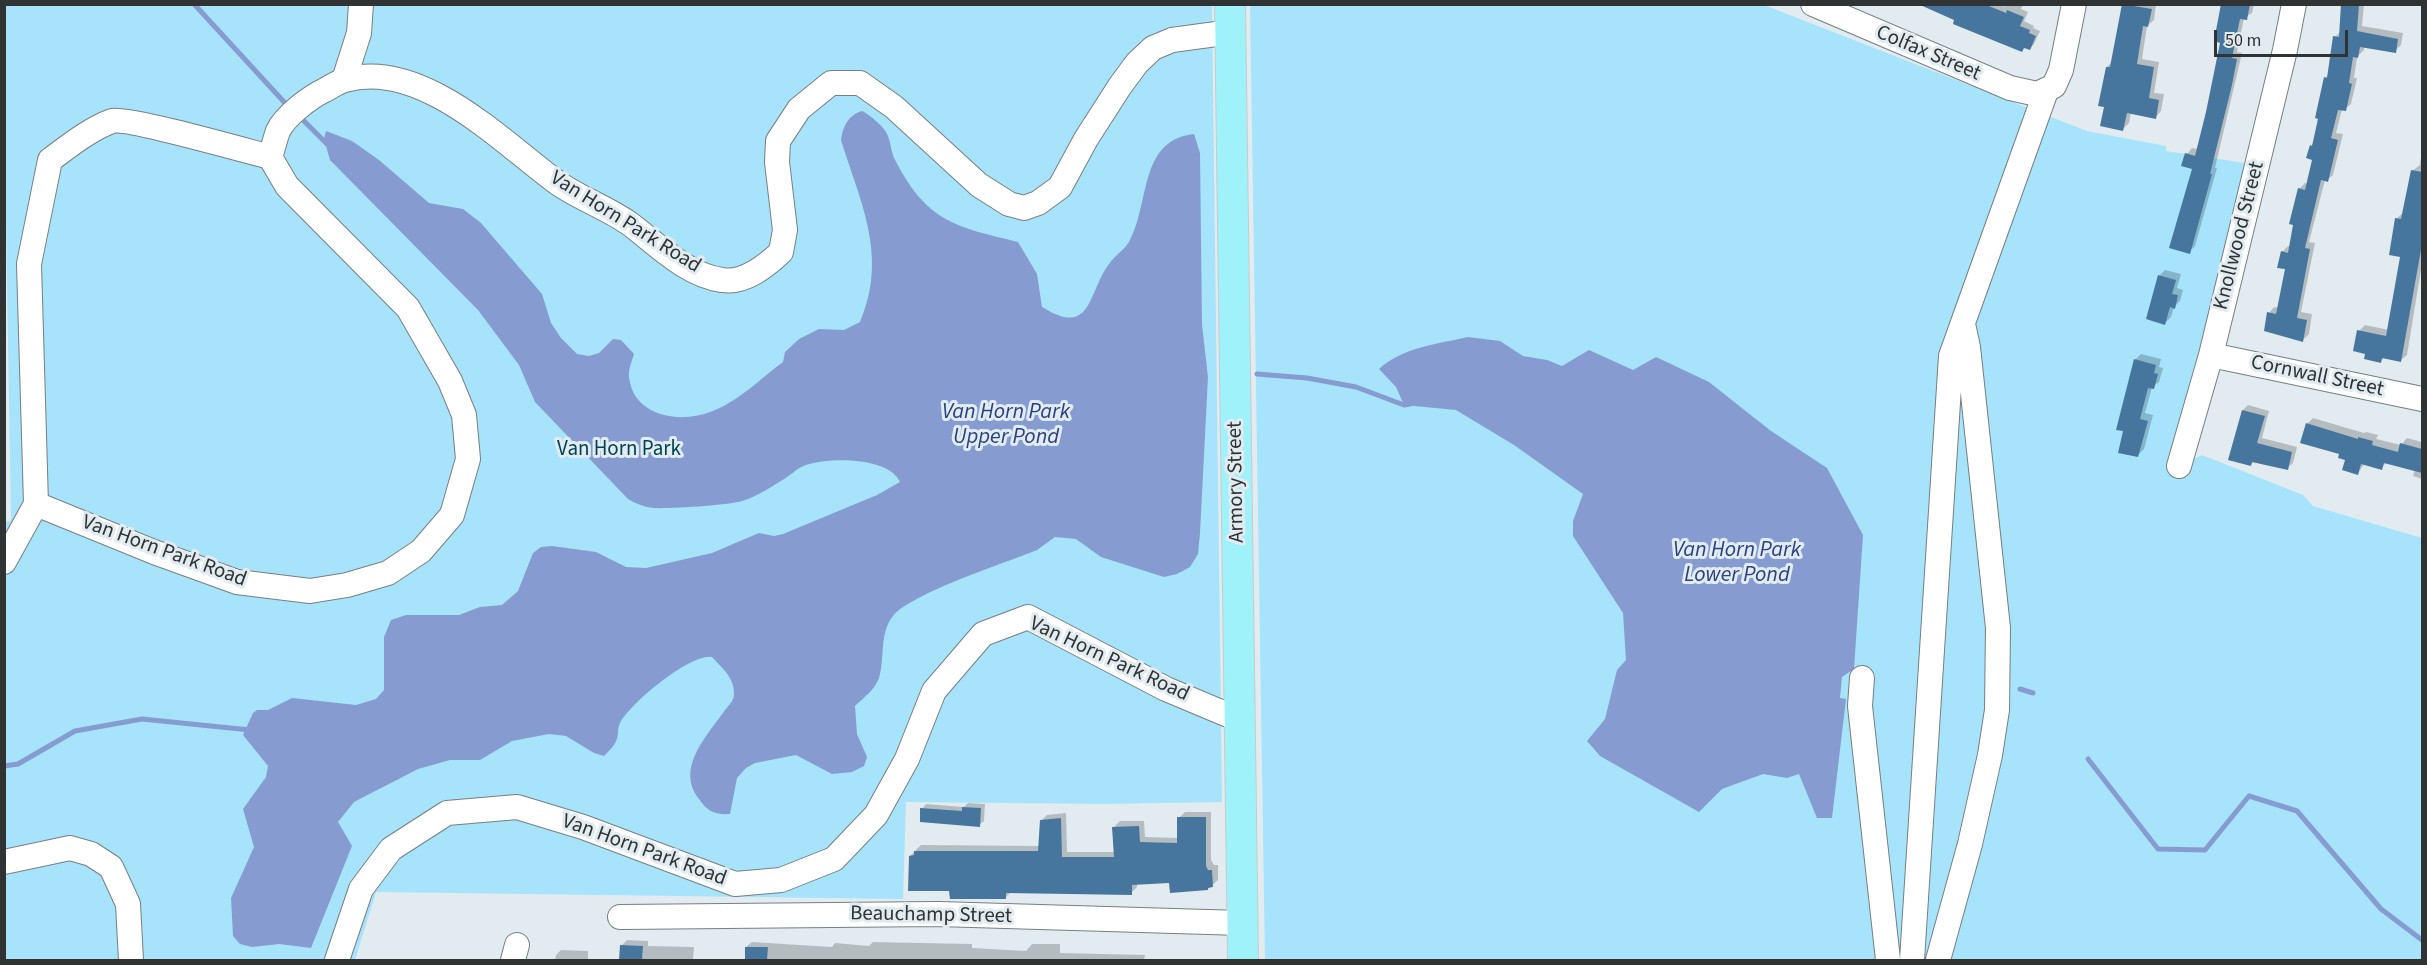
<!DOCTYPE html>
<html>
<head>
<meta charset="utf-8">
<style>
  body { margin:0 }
  #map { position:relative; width:2427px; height:965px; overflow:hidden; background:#e2ecf0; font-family:"Source Sans 3",sans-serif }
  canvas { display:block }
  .frame { position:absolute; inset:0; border:6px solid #2f3334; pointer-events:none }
  .scale { position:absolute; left:2214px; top:30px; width:134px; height:27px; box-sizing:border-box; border:3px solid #2f3334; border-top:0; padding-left:8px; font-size:18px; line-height:21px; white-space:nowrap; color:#2f3334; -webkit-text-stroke:4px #e2ecf0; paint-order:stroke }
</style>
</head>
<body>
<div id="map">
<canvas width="2427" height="965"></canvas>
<div class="frame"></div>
<div class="scale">50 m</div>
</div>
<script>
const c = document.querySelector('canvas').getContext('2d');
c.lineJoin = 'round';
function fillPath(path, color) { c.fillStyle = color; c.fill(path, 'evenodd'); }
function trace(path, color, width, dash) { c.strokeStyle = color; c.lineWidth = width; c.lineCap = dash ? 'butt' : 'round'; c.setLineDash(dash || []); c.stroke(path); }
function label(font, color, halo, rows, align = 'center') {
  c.font = font + ' "Source Sans 3",sans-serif'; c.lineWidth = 6; c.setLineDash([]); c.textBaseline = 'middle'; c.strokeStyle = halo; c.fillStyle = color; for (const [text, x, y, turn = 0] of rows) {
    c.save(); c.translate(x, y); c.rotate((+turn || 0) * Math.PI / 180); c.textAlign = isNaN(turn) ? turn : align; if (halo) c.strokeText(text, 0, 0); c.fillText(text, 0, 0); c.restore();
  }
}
const green = new Path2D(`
  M5,5h1207l10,797 -116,2 -200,-2 -3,97 -527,-7 -21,68h-350l-1,-438 7,-1 -6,-358z
  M1250,5h514l323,126 79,15v5l92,14 -78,301 22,-11 101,40 10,11 109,32v422h-1157z`);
const water = new Path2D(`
  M862,111c8,4 23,16 26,25 3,8 3,15 6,22 33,64 59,68 124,84l19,32 5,33c50,31 45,-13 67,-43 6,-9 17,-15 21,-24 20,-38 9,-100 64,-106l6,19 2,172 6,52 -8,156 -2,21 -8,13 -13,7 -13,3 -63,-20 -25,-18 -21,-2 -18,13c-32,13 -125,43 -144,66 -14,17 -8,43 -14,62 -5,13 -15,19 -24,28l2,28 10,23 -3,9 -12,6 -20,2 -36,-19 -41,8 -9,5 -9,10 -7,36c-15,1 -23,-3 -31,-15 -24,-31 8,-63 26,-89 4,-5 9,-10 9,-15 1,-17 -12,-27 -22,-38 -23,-3 -82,47 -92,66 -3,6 -1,13 -4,18 -2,5 -8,11 -12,15l-10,-3 -28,-17 -17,-2 -37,7 -32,19h-30l-32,9 -64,33 -16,20 14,24 -41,102 -32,-4 -27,3 -12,-3 -7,-8 -2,-38 23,-51 -11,-38 23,-32 2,-11 -25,-31 10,-22 4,-3h11l24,-12 64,7 20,-6 8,-9v-53l7,-17 15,-5h53l21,-8 22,-2 16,-14 15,-38 8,-6 11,-1 44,6 30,15 20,1 66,-15 47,-20 15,3 9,-2 94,-39 23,-13c-11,-25 -70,-25 -94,-17 -7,2 -13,8 -19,12 -14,9 -29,19 -45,24 -12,4 -74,8 -88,7 -10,-1 -17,-4 -26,-9l-93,-97 -16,-37 -41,-55 -148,-150 -6,-21 2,-8 26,10 27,19 50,43 34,6 18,14 61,71 9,29 10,15 16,16 12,2 10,-3 14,-14 8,1 13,14c-2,7 -6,16 -5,23 4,39 50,47 81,35 28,-10 50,-33 73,-50l2,-10 14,-13 20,-10 25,1 16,-8c28,-66 1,-118 -19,-182 2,-13 7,-25 21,-29z
  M1468,337l32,4 23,15 24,4 15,6 27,-16 44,20 23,-13 53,25 62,49 56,37 36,67 -9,134 -12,8 -2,21 6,1 -14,119h-15l-18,-44 -12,4 -24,-4 -41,15 -23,23 -99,-56 -13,-15 18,-22 12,-49 9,-10 -3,-47 -50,-77v-15l10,-27 -69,-49 -58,-35 -52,-5 -8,-18 -17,-18c24,-22 59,-25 89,-32z`);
const shadow = new Path2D(`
  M1954,4h45l5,3 1,-3h18l-2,5 7,3 -4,9 10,5 -1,2 7,3 -6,13 -4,5z
  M2123,4h33l-2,16 -7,6 -5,33 17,3 -5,31 10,1 -3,17 -5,6 -25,-4 -2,10 -6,6 -17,-24 1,-38 5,-5z
  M2222,4h32l-2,9 -8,5 -7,34 5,1 -27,115h2l-22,78 -6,6 5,-84 -7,-14 5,-6 6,1 24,-108z
  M2342,4h22l-2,22 41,7 -2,12 -6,6 -31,-5v4l-7,7 -3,21h3l-6,26 -6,5h-3l-6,24 7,1 -10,41 -6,5h-2l-16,62 6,1 -14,69 11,2 -3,20 -6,6 -34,-27 5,-6 5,1 8,-40 -5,-16 6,-6 3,1 8,-58 6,-6 3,1 6,-25 -3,-13 3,-4 11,-64 4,-4 6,-37 6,-6z
  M2422,151v113l-15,91 -6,5 -16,-3 -4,4 -14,-8 -8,-22 6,-6 24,5 13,-74 -5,-38 6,-5 9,-42 8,-6z
  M2165,270l16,4 -4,14 6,2 -3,11 -6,6 -3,10 -6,6 -6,-47z
  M2141,354l20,5 -2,8 4,1 -4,14 -7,5 -7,26 8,2 -9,34 -6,6 -3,-95z
  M2248,405l21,6 -7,27 35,9 -4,16 -6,5 -33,-7 -3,3 -8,-54z
  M2313,418l51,15 2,-1 12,3 -2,4 25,6 6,-7 15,4v37l-9,-3 2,-7 -28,-7 -6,6 -16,-5 -7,10 -12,-14 -39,-35z
  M968,803l17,1 -1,17 -5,4 -57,-16 4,-5 38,3z
  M1185,812h26v48l3,5h4v15l-10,9 -38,-7 -33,1v4l-6,6 -120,-1 -6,6 -54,-8 -41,-34 11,-11 119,1 1,-25 6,-6 19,-2 1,39h48l-1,-25 6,-6h24l1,16 34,1v-20z
  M627,940l21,1v5l46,1 -1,13h-72v-14z
  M752,942l80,5 3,-4 34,3 4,-4 99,2v4l54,3 6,-7h28v9l85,2 -1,5h-398v-13z
  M561,950l27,1v9h-33l1,-5z`);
const stream = new Path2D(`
  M194,4l91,99
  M304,121l26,26
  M1257,374l50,4 49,9 48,18 6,-1
  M2020,689l13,4
  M2088,759l70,90 47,1 44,-54 48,15 84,98 41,31
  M4,766l14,-2 57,-33 67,-12 108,11`);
const building = new Path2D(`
  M1918,4h66l22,9 1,-3 17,7 -4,9 10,4 -1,3 7,3 -6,14 -6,-2 -2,4 -69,-28 1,-4z
  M2122,4l30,5 -4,18 -5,-1 -6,38 17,3 -5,31 10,2 -3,19 -29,-6 -4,18 -23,-5 4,-19 -6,-1 8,-39h4z
  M2221,4h29l-3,16 -7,-1 -8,39 5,1 -5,26 -22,89h2l-22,80 -21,-6 23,-79 -11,-3 4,-13 10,3 11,-44 14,-69 -6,-2z
  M2341,4h18l-2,27 41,8 -2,14 -36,-6 -2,11 -5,-1 -4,26 3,1 -6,27 -8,-1 -7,28 7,2 -10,42 -7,-2 -16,68 5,1 -13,69 10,2 -4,22 -39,-11 3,-19 9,2 9,-45 -8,-1 4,-17 7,2 5,-28 -4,-1 9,-36 7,2 7,-30 -6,-2 4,-13 2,1 6,-27 -3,-1 9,-41 3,1 6,-42 6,1z
  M2411,170l11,2v72l-21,118 -19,-4 -1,5 -17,-4 1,-5 -12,-3 4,-21 29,6 14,-79 -11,-2 6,-37 6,1z
  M2158,275l18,5 -4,14 6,1 -3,14 -5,-2 -5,18 -19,-6z
  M2134,359l22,6 -2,8 4,1 -4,15 -6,-1 -8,31 8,2 -10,36 -20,-4 5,-22 -7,-1z
  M2242,410l23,6 -8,27 35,9 -4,18 -36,-8 -1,4 -23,-6z
  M2306,423l52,16v-2l15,4 -1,4 26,7 2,-9 22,6v24l-38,-10 -2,7 -21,-6 -3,11 -16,-5 3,-10 -7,-2 1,-4 -39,-11z
  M962,807l19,1 -1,19 -60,-5v-14l42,3z
  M1177,817h29v49l2,4h4l1,17 -5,1v2l-38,3 -1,-10 -37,2v10l-126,-2v6h-56l-1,-8h-41l1,-35 5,-1v-4h124l2,-31 21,-2 1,39h52l-2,-30 27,-1 1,16 37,1z
  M620,945l23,1 -1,14h-23z
  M745,947h23l-1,13h-22z`);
const minor = new Path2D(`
  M1813,4l197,84 27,6 17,-8 7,-16 13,-66
  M344,80l15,-47 2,-29
  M2211,355l211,44
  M2179,466l32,-111 74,-305 9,-46
  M36,504l118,48 83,30 73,9 37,-6 41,-12 33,-22 31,-36 16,-56 -4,-44 -14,-34 -42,-73 -121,-122 -17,-29
  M4,562l32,-58 -7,-240 21,-104c19,-14 40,-31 62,-39 15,-4 135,30 158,36 3,-8 5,-18 8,-26 7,-15 32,-34 47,-41 7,-4 13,-8 20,-10 75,-22 156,61 210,101 23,17 51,26 75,43 27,20 56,51 92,56 22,4 44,-14 59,-28l4,-22 -8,-68 1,-21 21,-32 32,-26h29l34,24 85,78 30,19 15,4 14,-5 22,-16 26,-48 34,-53 17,-23 16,-15 19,-8 59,-8
  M1862,678l-2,28 28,254
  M4,862l66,-14 21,6 20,13 17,37 3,56
  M620,917l318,-3 304,9
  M337,960l24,-71 30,-40 56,-36 70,-6 66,20 152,57 46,-4 53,-21 42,-44 31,-56 27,-68 49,-57 45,-17 138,72 74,31
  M513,960l4,-15
  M1912,960l39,-604 95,-265
  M1938,960l32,-116 20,-89 7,-45 1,-82 -30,-281 -5,-23`);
const major = new Path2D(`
  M1230,4l13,956`);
const streetNames = [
  ["Colfax Street",1928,54,23],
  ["Van Horn Park Road",625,223,32],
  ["Knollwood Street",2240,236,-76],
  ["Cornwall Street",2317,377,12],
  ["Armory Street",1237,482,-91],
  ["Van Horn Park Road",164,552,20],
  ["Van Horn Park Road",1109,660,25],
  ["Van Horn Park Road",644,851,20],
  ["Beauchamp Street",931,916,1]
];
const parkNames = [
  ["Van Horn Park",619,450]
];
const waterNames = [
  ["Van Horn Park",1006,413],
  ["Upper Pond",1006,438],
  ["Van Horn Park",1737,551],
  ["Lower Pond",1737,576]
];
fillPath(green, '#a7e3fb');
fillPath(water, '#869cd1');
fillPath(shadow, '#0003');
trace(stream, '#869cd1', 5);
fillPath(building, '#46769e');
trace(minor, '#767f83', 26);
trace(major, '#c9caca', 32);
trace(minor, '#fff', 24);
trace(major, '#a0f2fa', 30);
label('21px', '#2f3334', '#e2ecf0', streetNames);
label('21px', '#004357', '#e2ecf0', parkNames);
label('italic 22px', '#2b4182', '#e2ecf0', waterNames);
</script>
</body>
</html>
